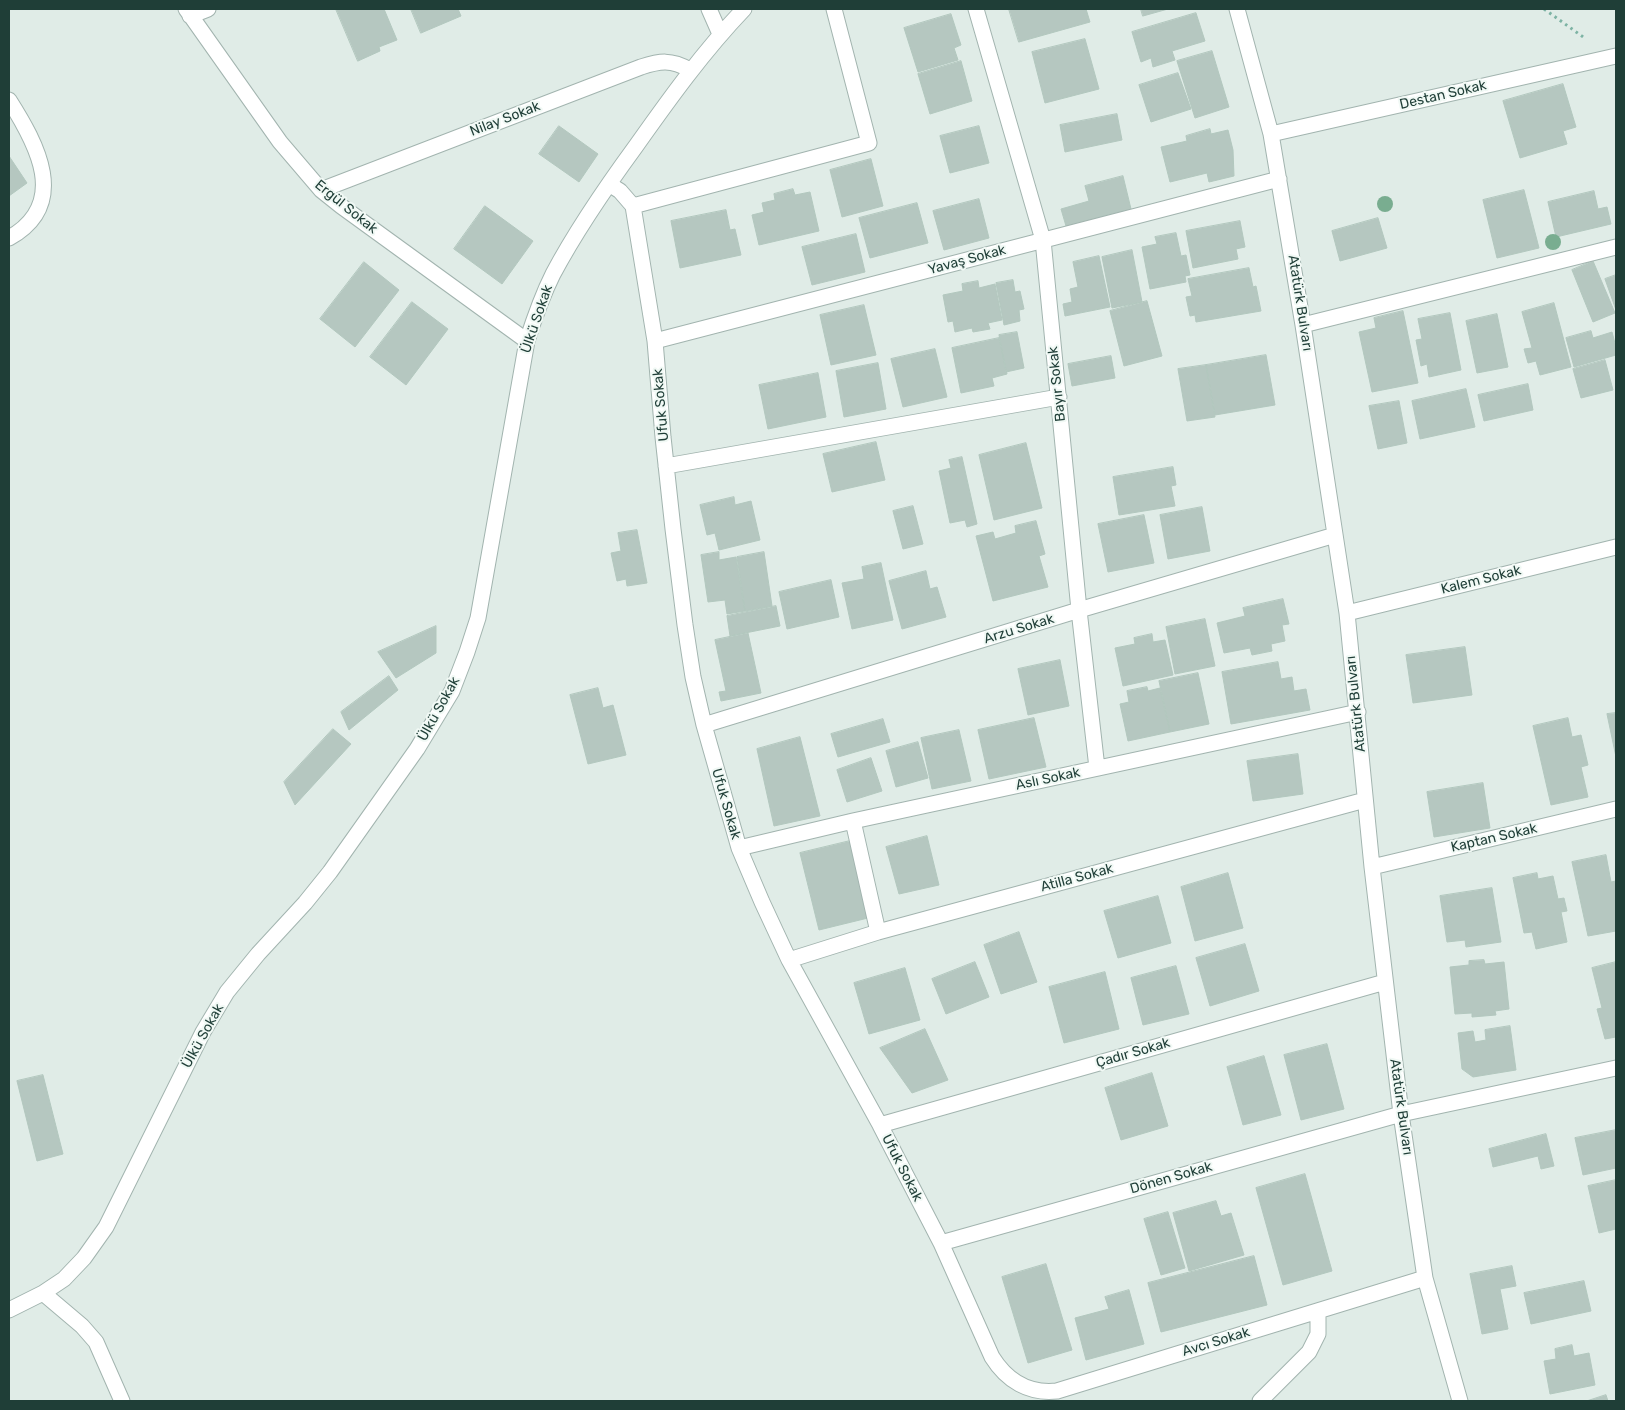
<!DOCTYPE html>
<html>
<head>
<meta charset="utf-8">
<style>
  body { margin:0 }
  #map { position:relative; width:1625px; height:1410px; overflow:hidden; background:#e0ece7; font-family:Rubik,sans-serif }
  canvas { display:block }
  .frame { position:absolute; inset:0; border:10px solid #1f3e37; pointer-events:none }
</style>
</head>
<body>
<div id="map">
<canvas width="1625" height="1410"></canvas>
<div class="frame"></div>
</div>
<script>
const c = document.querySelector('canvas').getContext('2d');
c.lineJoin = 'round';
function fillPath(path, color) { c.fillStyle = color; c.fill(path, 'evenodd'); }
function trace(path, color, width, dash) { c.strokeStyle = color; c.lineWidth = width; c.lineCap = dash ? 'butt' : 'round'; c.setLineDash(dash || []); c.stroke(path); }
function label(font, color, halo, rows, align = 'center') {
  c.font = font + ' Rubik,sans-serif'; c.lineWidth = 4; c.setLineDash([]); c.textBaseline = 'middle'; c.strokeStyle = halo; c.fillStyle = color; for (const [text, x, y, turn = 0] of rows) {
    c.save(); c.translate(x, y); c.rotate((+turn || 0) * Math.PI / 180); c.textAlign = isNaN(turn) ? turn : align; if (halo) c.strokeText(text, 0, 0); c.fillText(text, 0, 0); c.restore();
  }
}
const building = new Path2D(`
  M336,9h48l13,31 -18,7 1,4 -22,10z
  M411,9h47l3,7 -40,17z
  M1009,9h77l4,13 -71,20z
  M1141,9h27l-25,7z
  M1196,13l9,28 -33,10 3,9 -22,7 -2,-9 -10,4 -9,-30z
  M951,14l10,31 -7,3 4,12 -40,12 -14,-44z
  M1085,39l14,50 -54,14 -13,-51z
  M1212,51l17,56 -34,11 -18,-57z
  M961,61l11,40 -42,13 -12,-40z
  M1178,73l13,36 -40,13 -12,-37z
  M1563,84l13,43 -13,4 4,13 -47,14 -17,-57z
  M1117,114l5,26 -57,12 -5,-27z
  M559,126l39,28 -19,28 -40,-28z
  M979,126l10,37 -39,10 -10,-37z
  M1210,129l1,5 17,-4 5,20 1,26 -25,6 -2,-9 -37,9 -9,-35 26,-6 -1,-5z
  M9,156l18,27 -18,13z
  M871,159l12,47 -41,11 -12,-47z
  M1123,176l8,33 -65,17 -5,-17 28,-8 -4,-15z
  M793,189l2,6 15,-3 9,39 -60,14 -7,-30 12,-3 -2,-9 13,-3 -1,-6z
  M1524,190l15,58 -42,10 -14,-58z
  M1594,191l4,18 9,-2 4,17 -55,13 -8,-35z
  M979,199l10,39 -45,12 -11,-39z
  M917,203l11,40 -58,15 -11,-40z
  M485,206l48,35 -31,43 -48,-35z
  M726,210l4,20 5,-1 6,26 -61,13 -9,-47z
  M1378,218l9,30 -47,13 -8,-30z
  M1240,221l5,26 -9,2 2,10 -45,9 -7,-37z
  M1176,233l5,23 5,-1 4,20 -5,1 1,6 -36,7 -8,-42 15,-3 -2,-7z
  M856,234l9,38 -53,13 -10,-38z
  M1132,250l10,52 -30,6 -10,-51z
  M1099,256l11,51 -45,9 -2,-12 9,-2 -2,-13 8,-2 -5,-25z
  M1593,261l22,52 -22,9 -21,-52z
  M364,262l35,28 -44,57 -35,-28z
  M1249,268l4,19 3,-1 5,25 -65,11 -1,-7 -5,1 -4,-19 6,-1 -4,-17z
  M1616,275v35l-11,-31z
  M1013,280l2,12 5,-1 4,18 -5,1 1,11 -16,4 -8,-42z
  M978,281l1,7 16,-4 7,36 -14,3 2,6 -17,3 -1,-4 -17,4 -2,-11 -5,1 -5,-27 20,-4 -1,-7z
  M1147,301l15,55 -38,10 -14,-55z
  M412,302l36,27 -42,56 -36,-28z
  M1554,303l17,64 -31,8 -4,-14 -8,2 -4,-14 8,-1 -10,-36z
  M864,305l12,50 -45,10 -11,-50z
  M1403,311l15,72 -46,9 -13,-60 17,-4 -2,-10z
  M1450,313l11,57 -32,7 -2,-13 -6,2 -5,-26 6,-1 -4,-20z
  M1497,314l11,53 -31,6 -11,-52z
  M1591,331l2,7 19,-6 4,15v8l-42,12 -8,-29z
  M1017,332l7,36 -18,4 -7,-37z
  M999,338l8,36 -15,4 2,8 -33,7 -9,-45z
  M935,349l12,48 -44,10 -12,-48z
  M1266,355l9,50 -60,10 -9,-50z
  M1111,356l4,22 -43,8 -4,-22z
  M1605,360l8,30 -32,8 -8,-29z
  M878,363l8,46 -42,8 -8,-46z
  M1206,365l9,52 -28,4 -9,-52z
  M818,373l8,44 -58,12 -9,-44z
  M1528,384l5,26 -49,11 -6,-26z
  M1466,389l9,38 -55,12 -8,-38z
  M1399,401l8,42 -29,6 -9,-43z
  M876,442l9,38 -53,12 -9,-38z
  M1026,443l16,65 -48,12 -15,-65z
  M962,457l15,67 -10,3 -2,-7 -15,3 -11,-52 12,-3 -2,-8z
  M1173,467l3,18 -5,1 4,20 -56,9 -6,-38z
  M734,497l1,8 16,-4 9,39 -41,10 -4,-17 -8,2 -7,-30z
  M913,506l10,38 -20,5 -10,-38z
  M1202,507l8,44 -42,8 -8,-44z
  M1144,515l10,48 -46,9 -10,-48z
  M1036,521l9,33 -6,2 9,31 -55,14 -17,-65 17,-4 2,7 21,-6 -1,-7z
  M637,530l10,53 -20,3 -1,-7 -9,2 -6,-28 10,-2 -3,-18z
  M719,552v8l17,-3 9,54 -18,3 -2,-14 -17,2 -7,-47z
  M764,552l8,54 -27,5 -8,-54z
  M881,563l12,57 -41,9 -10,-46 22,-4 -2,-12z
  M926,571l4,18 7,-2 9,30 -44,12 -13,-48z
  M831,580l8,37 -52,12 -8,-37z
  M1283,599l6,25 -7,1 3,16 -14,3 1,7 -20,4 -2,-7 -26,5 -7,-30 28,-7 -2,-8z
  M776,606l4,20 -50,10 -3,-20z
  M1205,619l10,47 -40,8 -9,-47z
  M436,626v27l-40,25 -18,-26z
  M748,633l13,60 -40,8 -2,-9 7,-1 -11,-51z
  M1152,634l1,8 12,-2 8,35 -50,11 -8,-38 20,-4 -1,-6z
  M1465,647l7,48 -59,8 -7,-48z
  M1060,660l9,46 -41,9 -10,-46z
  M1278,662l3,17 11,-2 2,14 12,-2 4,21 -79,14 -9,-52z
  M1198,673l11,51 -39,8 -11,-51z
  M389,676l9,14 -49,40 -8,-18z
  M1147,687l1,4 12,-3 10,44 -42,9 -8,-37 9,-2 -2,-11z
  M598,688l5,20 10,-3 13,50 -38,9 -18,-69z
  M1616,713v44l-9,-43z
  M1034,718l12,49 -57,12 -11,-49z
  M1568,718l4,19 9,-2 7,30 -7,2 7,30 -37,8 -18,-79z
  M883,719l7,23 -52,15 -7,-23z
  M333,729l18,15 -56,61 -11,-23z
  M959,730l12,51 -39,8 -11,-51z
  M800,737l20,79 -46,10 -17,-77z
  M918,742l10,36 -32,9 -10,-36z
  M1298,754l5,40 -50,7 -6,-40z
  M871,758l11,33 -35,11 -10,-32z
  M1483,783l7,45 -56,9 -7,-45z
  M927,836l12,49 -40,9 -13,-47z
  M850,841l18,77 -49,12 -19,-77z
  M1606,855l5,27 5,-1v50l-28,5 -16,-74z
  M1228,873l15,55 -48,13 -14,-54z
  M1537,873l1,6 15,-3 5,23 6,-1 3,13 -6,1 6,30 -31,7 -4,-17 -8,1 -11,-55z
  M1492,888l9,54 -35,5 -1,-7 -18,2 -7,-46z
  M1158,896l13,47 -53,15 -14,-47z
  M1019,932l18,50 -36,12 -17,-49z
  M1245,944l14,47 -49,15 -14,-48z
  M1484,960l1,4 19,-2 5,47 -14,2 1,4 -24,2v-4l-17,1 -5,-47 19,-2v-4z
  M975,962l14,35 -43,17 -14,-35z
  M1616,962v75l-11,2 -8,-30 5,-1 -10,-40z
  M1176,966l13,48 -46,11 -12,-47z
  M905,968l15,52 -51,14 -15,-51z
  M1105,972l14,57 -55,14 -15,-56z
  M1510,1026l6,44 -43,7 -11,-8 -4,-36 15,-2 2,11 11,-2 -1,-10z
  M925,1029l23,51 -36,13 -32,-45z
  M1327,1044l17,65 -43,11 -17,-65z
  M1264,1056l17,59 -38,10 -16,-58z
  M1152,1073l16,53 -47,14 -16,-52z
  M43,1075l20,79 -26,7 -20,-80z
  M1616,1130v38l-33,7 -8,-37z
  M1546,1134l8,32 -13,3 -3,-13 -45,11 -4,-18z
  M1305,1174l27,97 -49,14 -27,-97z
  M1616,1180v49l-17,4 -11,-47z
  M1216,1201l5,15 10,-3 13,42 -55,16 -16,-58z
  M1168,1212l17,56 -24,7 -17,-56z
  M1254,1256l13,49 -106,27 -13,-49z
  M1046,1264l26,86 -44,13 -26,-86z
  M1512,1266l4,20 -16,3 8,40 -26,5 -12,-60z
  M1584,1281l7,30 -60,13 -7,-31z
  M1129,1290l15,54 -58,16 -11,-42 34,-9 -4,-12z
  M1572,1345l2,11 15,-3 6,32 -45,9 -6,-33 12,-2 -1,-10z
  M1606,1395l2,6h-21z`);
const path = new Path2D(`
  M1544,9l42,30`);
const minor = new Path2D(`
  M186,9l94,133 41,48 20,16 186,135
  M709,9l11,25
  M976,9l67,231 36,370 18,158
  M1237,9l34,125 32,191 44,288 25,254 29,247 24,164 35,123
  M190,16l18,-7
  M9,100c28,44 61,104 0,138
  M1271,134l345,-78
  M609,184l11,7 13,15 22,135 8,96 10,92 12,96 8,52 11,48 35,123 23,54 27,58 91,165 61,118 51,114c15,24 37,37 65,34l368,-113
  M321,190l320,-123c19,-6 30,-8 49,3
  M633,206l236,-63 -35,-134
  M1303,325l313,-78
  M655,341l624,-162
  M666,466l393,-69
  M1347,613l269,-66
  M704,725l375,-115 256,-75
  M853,821l25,111
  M739,848l114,-27 505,-109
  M1372,867l244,-58
  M789,960l89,-28 487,-132
  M880,1125l505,-143
  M941,1243l460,-129 215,-46
  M43,1293l39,33 14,16 26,59
  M9,1310l34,-17 21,-14 20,-21 22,-31 97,-195 24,-40 31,-38 47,-51 25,-31 87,-123 35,-58 15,-39 11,-34 49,-277c7,-22 15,-45 26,-67 24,-45 53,-87 83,-128 34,-48 67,-94 108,-137
  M1260,1401l49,-49 9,-18v-23`);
const trees = [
  [1385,204],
  [1553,242]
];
const streetNames = [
  ["Destan Sokak",1443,95,-13],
  ["Nilay Sokak",505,119,-21],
  ["Ergül Sokak",346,207,39],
  ["Yavaş Sokak",967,260,-15],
  ["Atatürk Bulvarı",1300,303,81],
  ["Ülkü Sokak",537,319,-71],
  ["Bayır Sokak",1057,384,-96],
  ["Ufuk Sokak",661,405,-95],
  ["Kalem Sokak",1481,580,-14],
  ["Arzu Sokak",1019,629,-17],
  ["Atatürk Bulvarı",1356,704,-96],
  ["Ülkü Sokak",439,709,-61],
  ["Aslı Sokak",1048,779,-12],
  ["Ufuk Sokak",726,804,74],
  ["Kaptan Sokak",1494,838,-13],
  ["Atilla Sokak",1077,878,-15],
  ["Ülkü Sokak",203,1036,-61],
  ["Çadır Sokak",1133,1053,-16],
  ["Atatürk Bulvarı",1401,1107,82],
  ["Ufuk Sokak",902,1168,63],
  ["Dönen Sokak",1171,1178,-16],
  ["Avcı Sokak",1216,1342,-17]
];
fillPath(building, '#b5c7c0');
trace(building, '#b2c7be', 1);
trace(minor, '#a2b4af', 17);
trace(path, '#7db3a4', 3, [2.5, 4]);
trace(minor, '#fff', 15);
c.fillStyle = '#79ad90';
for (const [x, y] of trees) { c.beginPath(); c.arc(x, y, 8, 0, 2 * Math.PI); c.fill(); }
label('14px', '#1f3e37', '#f1f9f5', streetNames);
</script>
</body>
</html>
